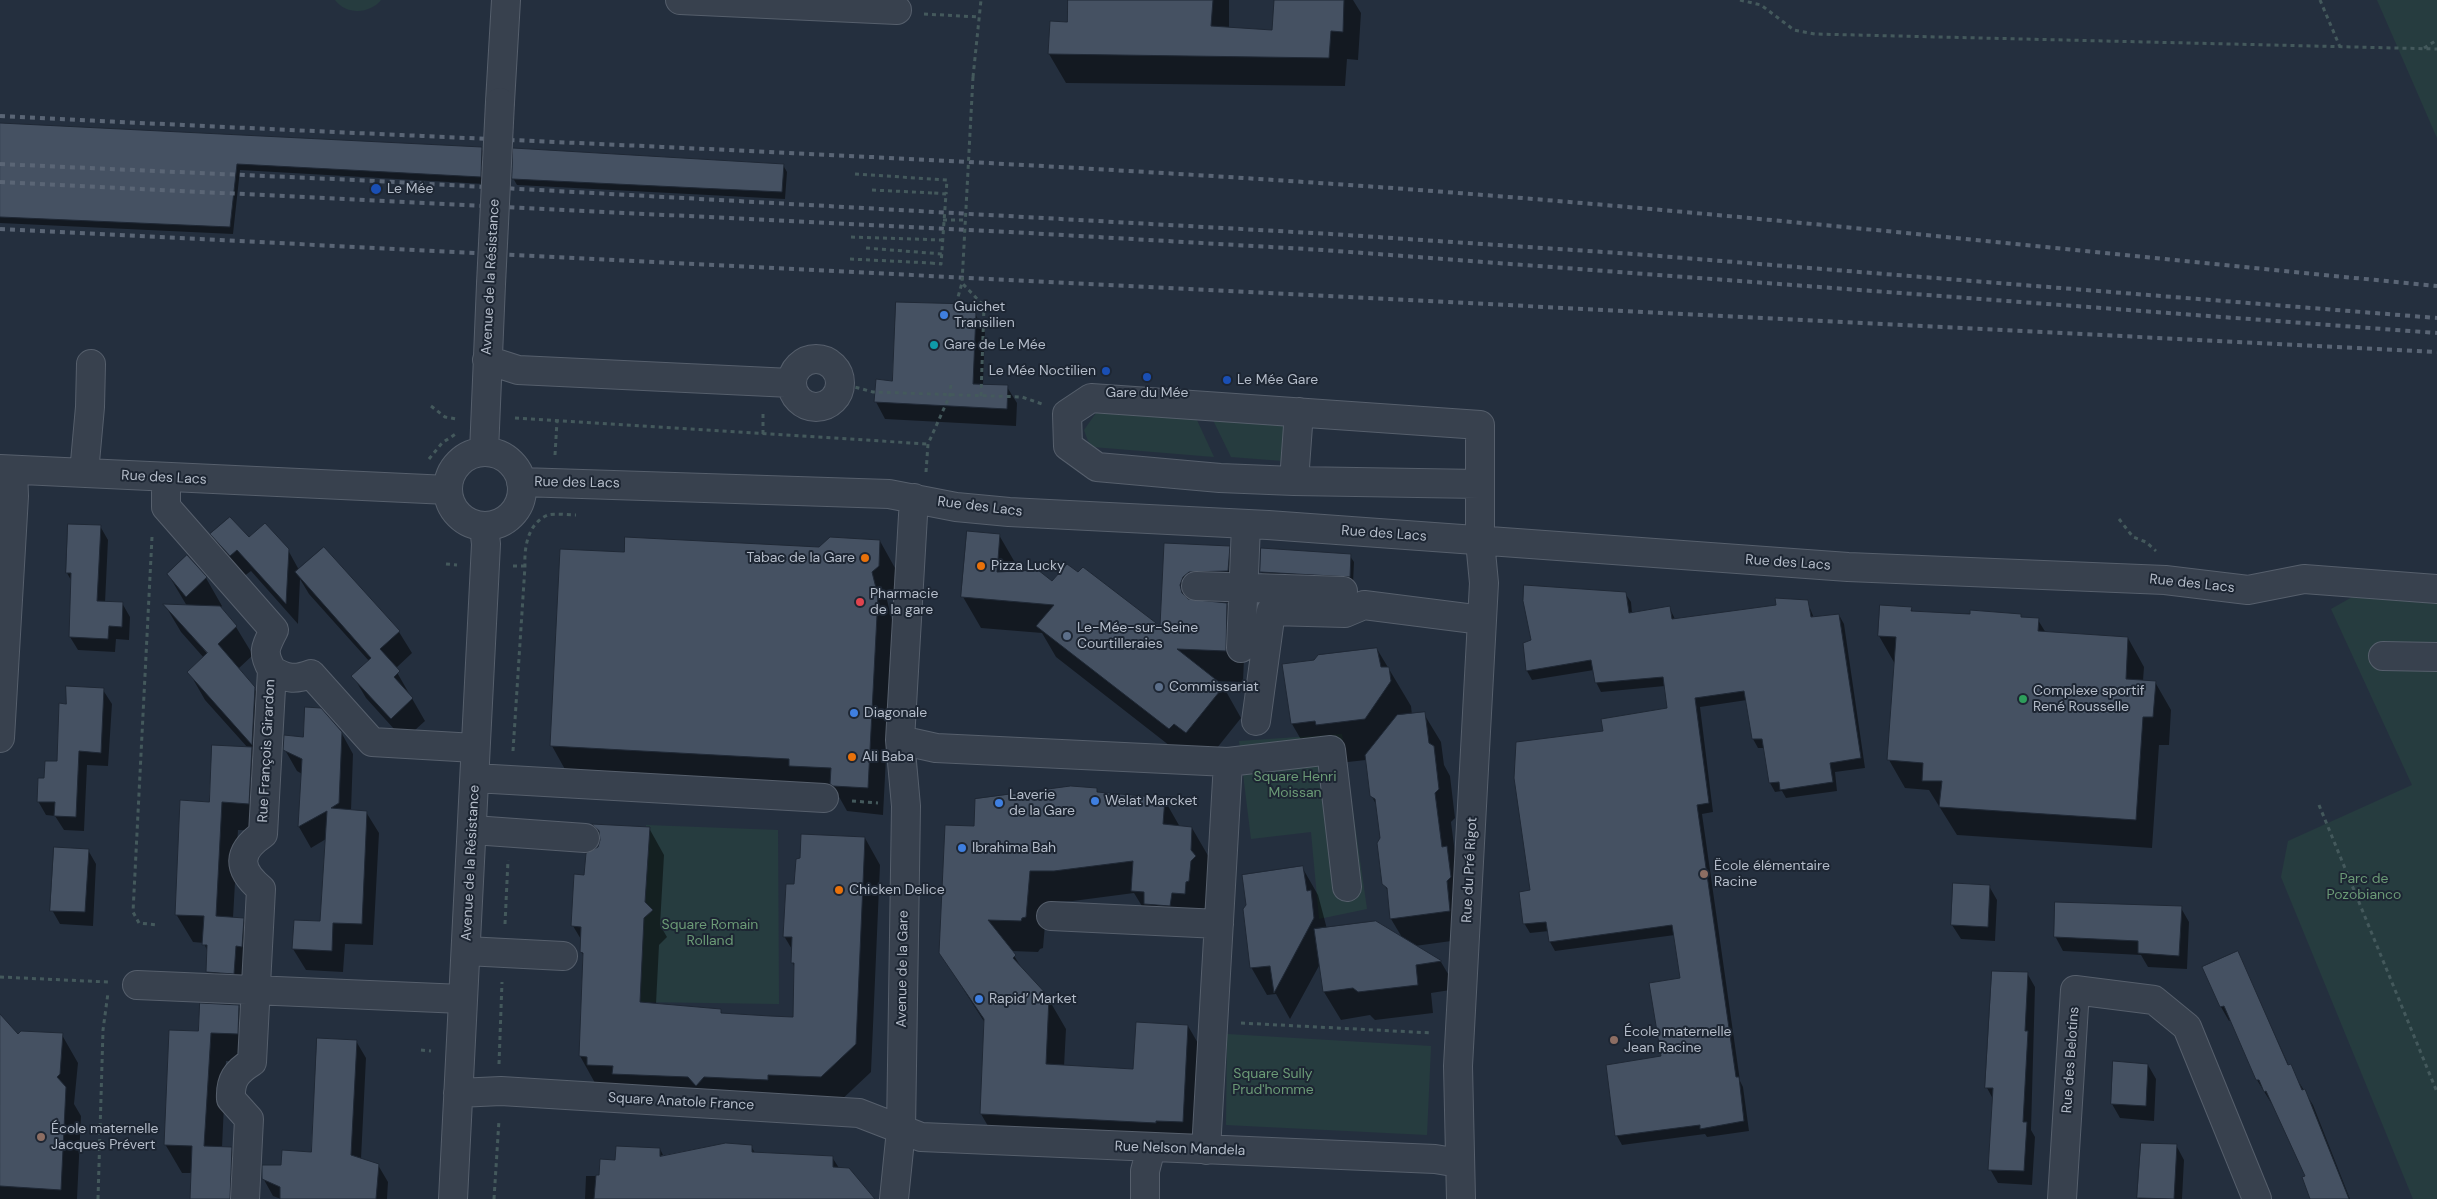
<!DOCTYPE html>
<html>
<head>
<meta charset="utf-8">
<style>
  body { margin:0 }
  canvas { display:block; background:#242f3e }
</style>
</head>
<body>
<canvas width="2437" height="1199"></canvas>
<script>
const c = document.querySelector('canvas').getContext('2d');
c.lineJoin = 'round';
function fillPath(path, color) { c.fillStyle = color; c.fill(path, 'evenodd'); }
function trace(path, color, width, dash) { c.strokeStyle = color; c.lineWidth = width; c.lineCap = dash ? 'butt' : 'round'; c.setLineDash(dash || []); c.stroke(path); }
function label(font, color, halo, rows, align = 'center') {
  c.font = font + ' "DM Sans",sans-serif'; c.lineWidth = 4; c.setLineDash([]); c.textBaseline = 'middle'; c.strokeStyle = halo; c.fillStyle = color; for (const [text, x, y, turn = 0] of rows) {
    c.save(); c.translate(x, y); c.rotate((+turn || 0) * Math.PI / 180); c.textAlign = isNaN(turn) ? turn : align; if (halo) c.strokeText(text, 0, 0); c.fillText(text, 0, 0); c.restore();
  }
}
const green = new Path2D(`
  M335,0h46c-11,14 -35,15 -46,0z
  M2377,0h60v138z
  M1096,413l100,5 18,39 -121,-10 -5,-6 -4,-11z
  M1213,420l74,6 -4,35 -52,-4z
  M2354,596l83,8v595h-24l-132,-322 7,-36 124,-56 -81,-176z
  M1342,734l25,175 -48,10 -8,-87 -60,7 -12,-98z
  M646,825l132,5 1,174 -140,-2z
  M1227,1034l204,12 -4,89 -201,-10z`);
const shadow = new Path2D(`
  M1070,0h159v29l44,3 2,-32h78l8,13 -3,47 -11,-1 -2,27 -279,-3 -17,-29 2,-32 17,1z
  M0,124l481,24 4,7 -1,29 -244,-14 -7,64 -233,-11z
  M783,165l4,7 -2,27 -268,-14 -4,-7z
  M970,305l15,26 -2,54 24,2 10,16 -1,23 -131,-7 -9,-17 1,-22 16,3z
  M100,526l8,14 -3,63h17l8,14 -1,23 -13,-1 -1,13 -37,-2 -8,-13 2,-55 -5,-9z
  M212,534l37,4 39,12 11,20 100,62 13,21 -17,16 30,52 -21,19 -38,-42 -13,-22 16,-15 -60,-67 -9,-15 -2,45 -47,-53 -8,6 -18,-21z
  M999,535l18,31v7l36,9 108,47 4,-85 64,3 18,32 -1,23 -20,1 19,32 -2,47 -28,-1 8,5 18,32 -36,45 -17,-3 -132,-103 -14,-24 -61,-5 -18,-31z
  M880,541l15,27 -1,26 -7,6 6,24 -10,191 -36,-4 -9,-16 -271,-22 -15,-27 73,-193 195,-4z
  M1350,556l4,6 -1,22 -88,-6 -4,-6z
  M168,574l38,4 16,28 -2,2 16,19 17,28 -15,14 16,19 17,28 -7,115 -26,-1 -5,88 10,1 16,28 -1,27 -35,26 -16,-28 1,-19 -4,-10 -11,-1 -17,-28 34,-111 38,-55 -43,-48 -16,-28 15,-14 -23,-26 -16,-27 22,1z
  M1625,593l6,9 1,11 37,-6 6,12 132,-18 7,17 25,-3 5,9 21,144 -30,4 2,19 -51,7 -4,-7 -7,1 -5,-9 -6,-35h-6l-5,-9 -6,-39 -47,7 13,105 -11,2 38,267 3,6 6,44 -42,6 -2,-3 -83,11 -5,-9 -10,-70 55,-9 19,-78 -6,-44 -120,16 -5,-9 -1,-11 -19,2 -6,-10 7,-32 73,-158 64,-24 -3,-23 -64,6 -5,-10 -2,-12 -62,10 -5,-9z
  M1911,608l2,4 107,3 3,4 15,1 8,13 82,5 16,29 -1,14 12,1 16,28 -2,35h-10l-7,103 -195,-13 -28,-45 -24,-2 -16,-28 6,-96 -16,-28z
  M1377,649l34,57 1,9 12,-1 17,28 3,23 6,11 5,42 -4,4 15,117 -51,7 26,16 16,27 -26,4 2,20 -58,7 -5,-5 -29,5 -17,-28 -4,-28 -30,55 -14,-25 -9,1 -16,-28 51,-100 16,28 9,34 76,10 -12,-20 -2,-26 -5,-9 -7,-78 -6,-11 -5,-35 -27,3 -25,-1 -22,-38 -8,-59z
  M103,690l9,14 -4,62 -21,-1 -3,66 -20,-1 -9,-14 -9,-1 -8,-14 7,-22 13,-16 9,-58z
  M341,732l12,22 -2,57 15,1 13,21 -6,112 -28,-1 -2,28 -37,-2 -13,-21 28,-26 5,-84 -15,9 -12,-21 3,-53 -5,-3 -12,-21 20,-12z
  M1096,789l3,4 65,6 16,28 12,1 18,31 -3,53 -18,12 -1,13 -25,-2 -12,-14 -17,-28 -61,8 -26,1 -4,46 -3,1 -2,3 -27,-1 12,19 25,28 18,31 -2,38 70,3 54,-44 18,31 -6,95 -201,-7 -18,-31 4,-91 -45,-70 35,-126z
  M594,826l55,2 15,27 -4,70 7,12 -8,8 -3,59 64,6 3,5 71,3 1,-50 -3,-6 1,-11 -9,-15 12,-51 69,-47 15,27 -9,207 -34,32 -242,-21 -15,-27 4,-100 -3,-4 1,-11 -9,-15 12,-50 17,-37z
  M88,850l8,14 -3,62 -33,-2 -8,-14z
  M1989,886l8,14 -2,41 -34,-2 -9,-14z
  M2181,908l8,14 -2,47 -39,-2 -7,-12 -78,-4 -8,-15z
  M2238,953l51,113 24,39 37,94h-38l-6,-22 -33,-71 -16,-26 -26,-60 -2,1 -8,-14 -17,-40z
  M2027,973l8,14 -4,143 4,7 -3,48 -34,-2 -8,-14 3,-70 -6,-11z
  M239,1007l16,28 -1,27 -28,-1 -4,87 9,1 17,28 -1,22h-55l1,-26h-11l-17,-29 34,-112z
  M0,1026l18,10 44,-1 16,28 -4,41 7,12 -4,83h-77z
  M356,1041l10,17 -5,101 17,6 10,17 -1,17h-106l-8,-3 -10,-18 20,-12 29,-13z
  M2148,1065l8,14 -2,42 -34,-3 -8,-14z
  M2176,1145l8,15 -2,39h-43l-1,-2z
  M751,1146l4,7 77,4 7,11 32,31h-286l1,-23h14l16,-15 44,-12 4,8z`);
const building = new Path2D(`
  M1068,0h145l-2,26 61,4 2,-30h70l-1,32 -12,-1 -2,27 -281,-4 2,-33 17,1z
  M0,123l482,24 -1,30 -244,-13 -7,63 -230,-10z
  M513,148l271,16 -2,28 -270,-13z
  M896,302l74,2 1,7 5,2 -3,71 35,1 -1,24 -133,-7 2,-23 16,2z
  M230,517l19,20 16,-14 24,26 -3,55 -49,-54 -7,6 -20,-22z
  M68,524l33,1 -4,76 26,1 -1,25 -13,-1 -1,13 -39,-2 2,-64h-5z
  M967,531l33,3 -3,38 41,-2 14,11 15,-17 11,8 5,-5 77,59 4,-83 66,3 -2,25 -39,1 -6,5 -3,8 2,8 6,6 39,4 -1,48 -49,-2 47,37 -38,47 -12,-9 -5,5 -133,-103 18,-21 -93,-8z
  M625,537l194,10 11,-10 50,3 -1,26 -7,6 6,24 -10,192 -35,-2 -3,-2 1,-16 -42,-2v-7l-239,-13 10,-197 64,3z
  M324,547l76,84 -20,18 20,22 -6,6 19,21 -22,21 -40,-43 20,-18 -76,-86z
  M1261,548l90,6 -1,23 -90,-5z
  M187,555l20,22 -21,20 -19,-23z
  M1524,585l102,7 3,21 41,-7 2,13 104,-14 -1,-7 33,2 3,17 28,-3 22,144 -31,5 3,19 -53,8 -1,-8 -10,1 -7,-44h-10l-8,-48 -49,7 14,105 -12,2 39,272h3l5,44 -44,8v-4l-85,11 -9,-71 55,-9 -12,-73 31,-5 -8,-53 -123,17 -3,-20 -23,2 -4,-32 11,-2 -16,-112 2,-36 87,-11 -2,-12 66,-11 -4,-31 -68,6 -4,-23 -65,11 -3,-28 8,-3 -8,-39z
  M163,604l57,2 17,20 -19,18 37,43 -3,58 -65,-73 20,-19z
  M1880,605l32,2 -1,4 59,3v-4l51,4v3l18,1 -1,13 90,6 -2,42 30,2 -3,36h-10l-7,103 -197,-13 3,-26h-20l1,-18 -36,-3 9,-123 -18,-1z
  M1377,648l4,19h8l2,14 -26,38 -49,6 -1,-4 -24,3 -9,-60 32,-4 4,-5z
  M66,686l38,2 -3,65 -22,-2 -3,66 -22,-1 1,-14h-18l1,-24h6l1,-17h12l2,-58 7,1z
  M305,707l16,1 21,24 -3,71 -8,5 36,3 -5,113 -29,-1 -1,28 -40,-2 2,-29 26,1 7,-110 -29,16 4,-68 -19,-9 1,-15 19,2z
  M1425,712l4,31 5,3 5,43 -4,4 7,54 5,-1 4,31 -4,4 3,30 -60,8 -3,-31 -5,-4 -5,-41 3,-5 -5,-39 -5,-3 -5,-41 32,-40z
  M212,745l40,2 -3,57 -27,-2 -6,114 28,2 -2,29 -6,-1 -2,28 -28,-2 1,-27h-5l2,-29 -29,-1 5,-115 29,2z
  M1071,786l26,2v4l68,6 -2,26 29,3 -1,23 5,6 -5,5 -2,20 -3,1 -1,12 -13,-1 -2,13 -26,-2v-12l-13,-1 2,-30 -79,10h-24l-4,46 -4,1 -1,3 -33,-1 28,35 -3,3 36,39 -3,67 87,5 3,-47 52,3 -5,97 -27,-1v2l-176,-9 4,-95 -45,-66 6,-128 29,1 1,-27z
  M592,824l58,3 -5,75 8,8 -9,8 -4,84 81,7v4l49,3 23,1 1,-54h-3l1,-26h-9l3,-53h8l2,-25 4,-1 1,-24 64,3 -9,207 -35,33 -53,-2v5l-64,-3 -8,9 -8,-9 -76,-3 1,-8 -26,-1v-8l-8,-1 4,-103 -3,-1 1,-25 -10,-1 3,-52 10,1 2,-22 12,-6 2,-7 -1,-9z
  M54,847l35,2 -4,63 -35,-1z
  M1303,866l4,25 4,-1 3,28 -40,75 -4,-27 -20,2 -7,-59 3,-4 -4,-30z
  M1953,883l37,2 -2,42 -37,-2z
  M2055,902l127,4 -3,50 -41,-3v-12l-84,-4z
  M1376,921l66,40 -26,4 2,20 -60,7 -5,-4 -30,4 -9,-63z
  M2238,951l50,114 3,-1 11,26 3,-1 44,110h-39l-8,-22 3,-1 -39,-85 -2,1 -5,-12h-3l-32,-74 -4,1 -18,-40z
  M1992,971l36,1 -3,59h3l-5,91h4l-3,49 -36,-1 5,-82h-8z
  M200,1003l39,2 -1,29 -27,-1 -7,113 28,1 -2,52h-40l2,-53 -28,-1 5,-115 29,1z
  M0,1014l18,20 3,-3 42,2 -3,41 -3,3 9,10 -5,103 -61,-4z
  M317,1038l40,2 -6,115 28,9 -3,35h-96v-12l-18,-8v-14h19l1,-15 29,2z
  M2113,1061l35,3 -2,42 -35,-2z
  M726,1143l26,2v7l81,4v11l16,1 26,31h-281l2,-24h3l1,-16 15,1 1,-14 44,2v8z
  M2141,1143l36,1 -3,55 -37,-1z`);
const path = new Path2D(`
  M1740,0l21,5 33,25 21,4 622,15
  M2320,0l20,47
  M924,14l55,3
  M2424,48l13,-8
  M973,77l8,-77
  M855,174l92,6 -1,14
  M872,190l62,3
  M943,220h23
  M851,237l91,3
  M866,248l76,6
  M850,259l81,4
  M956,304l6,-21
  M840,383l33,9 149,5 20,7
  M981,396l3,-90
  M431,406l14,11 12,2
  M515,418l413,26
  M763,434v-24
  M555,455l2,-34
  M429,459l13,-16 15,-10
  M926,472l2,-28 22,-49 1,-13
  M2119,519l14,18 13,5 10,9
  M152,537l-19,375 6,11 19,2
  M446,564l11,1
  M513,566h12
  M513,751l12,-185c-1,-19 3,-43 23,-51 7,-2 20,0 28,0
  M852,801l26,2
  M2319,805l118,287
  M505,924l3,-64
  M0,977l108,5
  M1241,1023l191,10
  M421,1050l10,1
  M499,1064l3,-82
  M98,1199l5,-169 5,-37
  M494,1199l5,-79`);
const minor = new Path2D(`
  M680,0l217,10
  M500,102l6,-102
  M792 383a24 24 0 1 1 48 0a24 24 0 1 1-48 0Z
  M487,360l31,10 273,13
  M484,452l7,-168
  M448 489a37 37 0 1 1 74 0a37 37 0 1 1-74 0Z
  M0,469l448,21
  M84,473l6,-66 1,-43
  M166,478v29l108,123c-9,17 -12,23 -2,40l-9,164c-26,18 -26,35 -2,55l-9,173c-16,10 -22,18 -21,37l18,20 -4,80
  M1294,481l5,-69
  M521,482l368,12 67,13 53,5 259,13 580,42 317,13 83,10 56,-11 133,10
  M1196,586l147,5
  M1241,648l5,-123
  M2383,656l54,1
  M272,670c14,9 23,10 39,4l61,68 103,6
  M1256,721l15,-110 74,2 19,-8 118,15
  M0,738l14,-242 -1,-26
  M900,740l36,8 292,14 103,-12 16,137
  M475,778l349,20
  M473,830l112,8
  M1051,916l168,8
  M466,951l97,5
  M137,985l325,14
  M458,1093l43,-2 358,22 62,24 514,22 24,4
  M1206,1150l22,-388
  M453,1199l33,-655 -2,-17
  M894,1199l7,-69 5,-324 -6,-66 14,-242
  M1145,1199v-28l6,-23
  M1461,1199l-3,-133 26,-483 -4,-42v-116l-389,-27 -24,16 1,32 29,21 123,11 74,3 186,3
  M2062,1199l13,-209 79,10 33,27 70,172`);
const rail = new Path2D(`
  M0,116c450,23 900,38 1349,69 363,25 725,66 1088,101
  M0,164l377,17 954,53 303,20 803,64
  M0,182l1010,50 313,18 1114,83
  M0,229l2437,123`);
const pathBridge = new Path2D(`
  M973,77l-11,206 22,23
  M931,263l10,1 5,-70 -12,-1`);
const minorBridge = new Path2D(`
  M491,284l9,-182`);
const markers = [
  [376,189,6,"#1a4fb4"],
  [944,315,5,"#3f7fe0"],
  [934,345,5,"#0f9aa8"],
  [1106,371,5,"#1a4fb4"],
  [1147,377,5,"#1a4fb4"],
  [1227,380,5,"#1a4fb4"],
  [865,558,5,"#e8710a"],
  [981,566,5,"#e8710a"],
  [860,602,5,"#e0444e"],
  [1067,636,5,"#5c6f8a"],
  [1159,687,5,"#5c6f8a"],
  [2023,699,5,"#2e9e5b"],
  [854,713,5,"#3f7fe0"],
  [852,757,5,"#e8710a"],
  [1095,801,5,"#3f7fe0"],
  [999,803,5,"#3f7fe0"],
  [962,848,5,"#3f7fe0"],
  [1704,874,5,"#8d6e63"],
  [839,890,5,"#e8710a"],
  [979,999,5,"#3f7fe0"],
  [1614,1040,5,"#8d6e63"],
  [41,1137,5,"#8d6e63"]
];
const poiNames = [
  ["Le Mée",387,189],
  ["Guichet",954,307],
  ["Transilien",954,323],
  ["Gare de Le Mée",944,345],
  ["Le Mée Noctilien",1096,371,"right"],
  ["Le Mée Gare",1237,380],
  ["Gare du Mée",1147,393,"center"],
  ["Tabac de la Gare",855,558,"right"],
  ["Pizza Lucky",991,566],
  ["Pharmacie",870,594],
  ["de la gare",870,610],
  ["Le-Mée-sur-Seine",1077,628],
  ["Courtilleraies",1077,644],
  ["Commissariat",1169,687],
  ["Complexe sportif",2033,691],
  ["René Rousselle",2033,707],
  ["Diagonale",864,713],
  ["Ali Baba",862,757],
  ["Laverie",1009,795],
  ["de la Gare",1009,811],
  ["Welat Marcket",1105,801],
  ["Ibrahima Bah",972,848],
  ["Ëcole élémentaire",1714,866],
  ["Racine",1714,882],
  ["Chicken Delice",849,890],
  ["Rapid’ Market",989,999],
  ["École maternelle",1624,1032],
  ["Jean Racine",1624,1048],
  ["École maternelle",51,1129],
  ["Jacques Prévert",51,1145]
];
const streetNames = [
  ["Avenue de la Résistance",491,277,-87],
  ["Rue des Lacs",164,478,3],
  ["Rue des Lacs",577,483,1],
  ["Rue des Lacs",980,507,7],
  ["Rue des Lacs",1384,534,4],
  ["Rue des Lacs",1788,563,4],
  ["Rue des Lacs",2192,584,6],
  ["Rue François Girardon",267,751,-87],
  ["Avenue de la Résistance",471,863,-87],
  ["Rue du Pré Rigot",1470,870,-87],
  ["Avenue de la Gare",903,969,-89],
  ["Rue des Belotins",2071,1060,-86],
  ["Square Anatole France",681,1102,3],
  ["Rue Nelson Mandela",1180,1149,2]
];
const parkNames = [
  ["Square Henri",1295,777],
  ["Moissan",1295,793],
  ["Parc de",2364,879],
  ["Pozobianco",2364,895],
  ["Square Romain",710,925],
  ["Rolland",710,941],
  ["Square Sully",1273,1074],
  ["Prud'homme",1273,1090]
];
fillPath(green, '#263c3f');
fillPath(shadow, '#0007');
fillPath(building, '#455162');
trace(building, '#1f2835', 1);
trace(minor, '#565f6c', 30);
trace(path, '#44595c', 3, [4, 4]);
trace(minor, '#38414e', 28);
trace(rail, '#5a6575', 4, [5, 5]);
trace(minorBridge, '#565f6c', 30, []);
trace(pathBridge, '#44595c', 3, [4, 4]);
trace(minorBridge, '#38414e', 28);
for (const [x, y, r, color] of markers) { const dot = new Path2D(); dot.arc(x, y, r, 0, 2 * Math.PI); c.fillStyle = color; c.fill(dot); trace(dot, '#1d2633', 2); }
label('14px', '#b4bcc9', '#1d2633', poiNames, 'left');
label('14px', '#b4bcc9', '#1d2633', streetNames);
label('14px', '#6b9a76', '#1d2633', parkNames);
</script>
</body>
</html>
